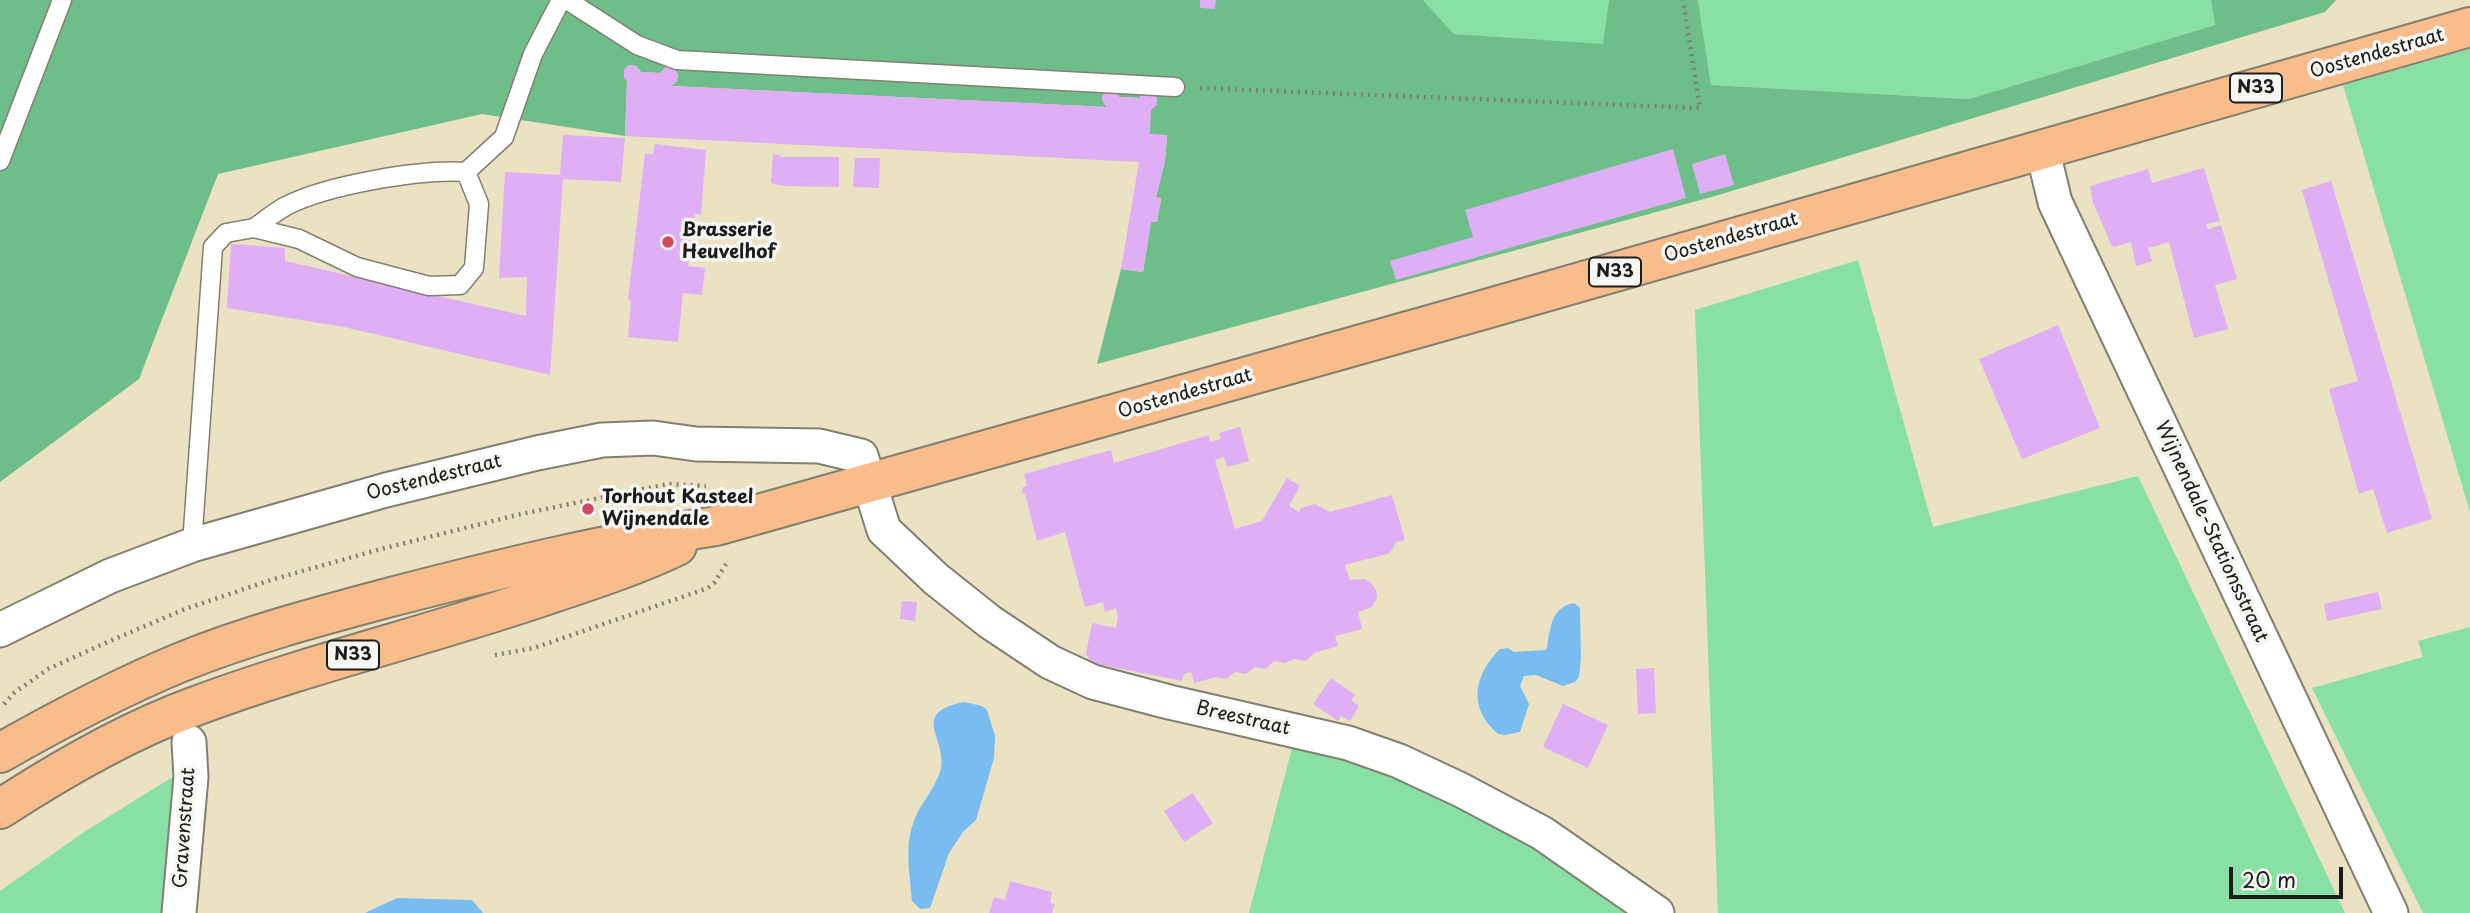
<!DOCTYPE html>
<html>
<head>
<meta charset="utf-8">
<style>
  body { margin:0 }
  #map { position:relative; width:2470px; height:913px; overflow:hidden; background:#eae2c3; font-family:"Playpen Sans",sans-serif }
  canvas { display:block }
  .scale { position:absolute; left:2229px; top:867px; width:114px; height:32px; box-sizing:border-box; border:4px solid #1c1c1c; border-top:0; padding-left:9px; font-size:21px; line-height:24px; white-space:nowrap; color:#1c1c1c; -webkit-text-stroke:5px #f6f6f2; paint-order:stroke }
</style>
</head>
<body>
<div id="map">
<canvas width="2470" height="913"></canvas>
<div class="scale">20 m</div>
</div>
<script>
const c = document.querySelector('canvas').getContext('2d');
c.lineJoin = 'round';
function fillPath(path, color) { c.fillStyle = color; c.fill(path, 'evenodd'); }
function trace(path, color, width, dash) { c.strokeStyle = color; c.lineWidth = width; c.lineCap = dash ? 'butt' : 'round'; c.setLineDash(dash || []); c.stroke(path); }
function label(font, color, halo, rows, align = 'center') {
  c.font = font + ' "Playpen Sans",sans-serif'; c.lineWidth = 7; c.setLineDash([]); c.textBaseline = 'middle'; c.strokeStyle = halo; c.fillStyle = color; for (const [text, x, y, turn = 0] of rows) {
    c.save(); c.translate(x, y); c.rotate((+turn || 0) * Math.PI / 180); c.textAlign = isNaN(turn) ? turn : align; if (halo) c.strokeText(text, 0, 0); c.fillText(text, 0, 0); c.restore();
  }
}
const green = new Path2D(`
  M1423,0h186l-5,45 -150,-11z
  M1698,0h513l4,25 -246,74 -258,-14z
  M2470,49v463l-127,-427z
  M1858,260l75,267 205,-51 207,437h-627l-23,-603z
  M2470,627v286h-47l-111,-225 111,-31 -5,-16z
  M1293,744l74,19 94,41 77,43 96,66h-385z
  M176,775l-9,138h-167v-22l87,-61z`);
const forest = new Path2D(`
  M0,0h1423l31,34 149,10 6,-44h89l13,85 258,14 246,-74 -4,-25h125l-11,12 -610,184 -618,168 24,-95 22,3 8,-50h6l4,-23 -5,-2 9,-36 2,-25 -17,-2 -11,-36 -20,-1 -4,-7 -13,6 1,6 4,5 -436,-21 6,-5 1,-7 -5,-6 -7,-1 -6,6 -19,-1 -5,-6 -7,-1 -5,5v7l3,4 -2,55 -143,-22 -264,60 -79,205 -139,103z`);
const water = new Path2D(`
  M1574,603l6,5 1,50 -2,19 -4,5 -12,4 -27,-11 -12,1 -4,10 9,18 -9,28 -15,3 -7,-1c-30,-26 -25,-58 2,-85l8,-1 6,4 31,-2 2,-2c3,-19 4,-41 27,-45z
  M964,702l18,4 5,4 8,26 -1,22 -18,62 -13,12 -14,21 -19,55 -10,1 -8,-8c-2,-26 -8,-55 2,-80 6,-18 23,-34 27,-53 6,-30 -32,-55 23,-66z
  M397,898l75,2 11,13h-118z`);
const building = new Path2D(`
  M1200,0h16l-1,9 -15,-1z
  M629,65l7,1 5,6 19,1 6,-6 7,1 5,6 -1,7 -6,5 436,21 -4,-5 -1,-6 5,-6h8l4,7 20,1 5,-6h8l5,6v7l-6,5 -1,24 17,1 -2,26 -9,36 5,1 -4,24h-6l-8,50 -22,-3 18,-107 -514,-26 2,-55 -3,-3v-8z
  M563,135l62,3 -4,44 -58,-3 -13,196 -206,-48 -117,-19 4,-64 54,4v13l241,55 1,-39 -28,1 6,-106 55,3z
  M655,144l51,6 -5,65 -6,-1 -7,52 17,2 -3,27 -19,-2 -5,49 -50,-5 3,-36 -3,-1 17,-147 8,1z
  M1673,149l13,49 -290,82 -6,-19 83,-24 -8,-27z
  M773,154l7,1v2h59v30l-56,-1 -12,-3z
  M1725,154l9,31 -34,9 -8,-30z
  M855,158h25l-1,30 -26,-1z
  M2204,168l16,53 -14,3 2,5 13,-4 16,54 -22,6 13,44 -34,9 -25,-96 -21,6 4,13 -16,5 -5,-24 -17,5 -3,-3 -18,-41 -3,-17 58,-17 4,14z
  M2331,181l101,338 -45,14 -14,-44 -14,5 -30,-105 29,-8 -56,-191z
  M2058,325l42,103 -78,31 -43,-100z
  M1240,427l9,34 -22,6 -3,-10 -9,3 20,69 27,-8 25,-43 13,8 -11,20 10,6 2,-4 14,-4 15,8 62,-17 13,45 -9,2 -6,11 -45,12 5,15 15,-1 6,4 5,7 1,8 -5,9 -14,5 4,17 -27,7 3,10 -23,7 -9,8 -11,-2 -10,4 -11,-2 -8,8 -11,-2 -9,7 -11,-2 -9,7 -10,-2 -22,6 -3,-11 -7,2 -2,7 -90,-18 -6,-9 6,-31 24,5 2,-10 -2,-10 -11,4 -2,-10 -18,5 -20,-75 -28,9 -12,-47 -3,-2 1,-5 4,-1 -3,-12 87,-24 3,13 95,-28 1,7 11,-3 -2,-6z
  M2378,592l4,17 -55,12 -3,-17z
  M902,601l15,1 -2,19 -15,-2z
  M1654,668l2,45 -18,1 -2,-45z
  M1331,678l24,17 -4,5 8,6 -9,15 -9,-5 -3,5 -25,-17z
  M1563,704l45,21 -20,43 -45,-21z
  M1193,793l20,30 -29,19 -20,-31z
  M1010,881l42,11 -2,11 5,1 -3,9h-63l5,-16 11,3z`);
const path = new Path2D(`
  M1200,88l500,20 -17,-108
  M495,655l39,-7 174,-60 7,-6 11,-18
  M4,704l10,-11 34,-24 55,-25 82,-35 89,-30 107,-30 140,-35 147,-30 38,2`);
const lane = new Path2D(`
  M567,0l70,45 40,15 498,27
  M0,161l62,-161
  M466,172l38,-35 29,-83 28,-54
  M192,545l21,-298 13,-14 28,-5 45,11 58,28 72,19 31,-1 14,-17 5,-64 -13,-32c-46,-3 -139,13 -180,34 -11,6 -22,15 -32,22`);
const street = new Path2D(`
  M2042,148l13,54 336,711
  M0,630l110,-54 82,-31 194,-55 151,-37 65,-13 51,-2 43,6 123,2 42,10 23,74 52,49 54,43 60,40 43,20 76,20 179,41 51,18 62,29 81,43 115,80
  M179,913l12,-136 -2,-35`);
const primary = new Path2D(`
  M0,753c58,-33 117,-64 179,-90 69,-28 141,-47 212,-66 108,-28 215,-54 325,-71l763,-215 991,-284
  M0,809c60,-39 125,-77 193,-102 118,-44 241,-73 360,-114 42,-14 84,-28 124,-47`);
const markers = [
  [668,242,7,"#d1495b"],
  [588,509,7,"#d1495b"]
];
const shields = [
  [2256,88,52],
  [1615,272,52],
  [353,655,52]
];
const shieldNames = [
  ["N33",2256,88],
  ["N33",1615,272],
  ["N33",353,655]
];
const streetNames = [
  ["Oostendestraat",2377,54,-16],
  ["Oostendestraat",1731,238,-16],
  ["Oostendestraat",1185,394,-16],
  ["Oostendestraat",434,478,-14],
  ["Wijnendale-Stationsstraat",2211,532,65],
  ["Breestraat",1243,719,13],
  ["Gravenstraat",185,828,-86]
];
const poiNames = [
  ["Brasserie",682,231],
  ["Heuvelhof",682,253],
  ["Torhout Kasteel",602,498],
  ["Wijnendale",602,520]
];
fillPath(green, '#88e0a4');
fillPath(forest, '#6ebe8a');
fillPath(water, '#79bcef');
fillPath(building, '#deaff5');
trace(lane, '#837f70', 21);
trace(street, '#837f70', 37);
trace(primary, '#837f70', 42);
trace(path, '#837f70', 4.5, [2, 5]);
trace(lane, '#fff', 18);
trace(street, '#fff', 33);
trace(primary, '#f9bc8b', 38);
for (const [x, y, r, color] of markers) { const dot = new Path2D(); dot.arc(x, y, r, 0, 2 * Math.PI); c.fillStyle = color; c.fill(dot); trace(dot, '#f6f6f2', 2.5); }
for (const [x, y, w] of shields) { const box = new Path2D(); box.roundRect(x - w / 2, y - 14.5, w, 29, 5); c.fillStyle = '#f6f6f2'; c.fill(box); trace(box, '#1c1c1c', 2); }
label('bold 18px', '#1c1c1c', null, shieldNames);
label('19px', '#1c1c1c', '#f6f6f2', streetNames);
label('bold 19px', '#1c1c1c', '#f6f6f2', poiNames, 'left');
</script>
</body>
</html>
